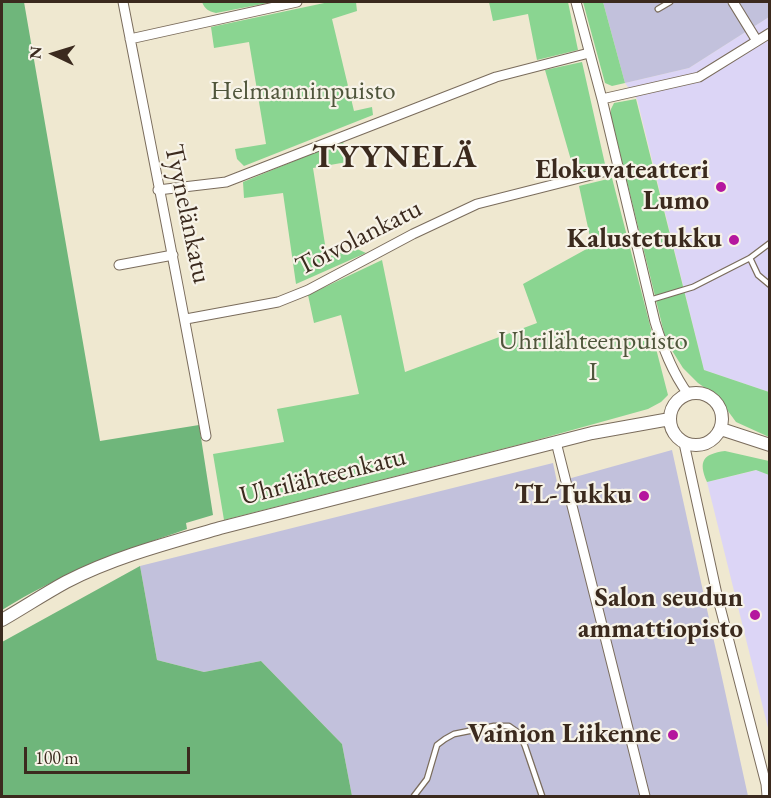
<!DOCTYPE html>
<html>
<head>
<meta charset="utf-8">
<style>
  body { margin:0 }
  #map { position:relative; width:771px; height:798px; overflow:hidden; background:#efe8d0; font-family:"EB Garamond",serif }
  canvas { display:block }
  .frame { position:absolute; inset:0; border:3px solid #3b2a1e; pointer-events:none }
  .north { position:absolute; left:24px; top:24px; width:60px; height:60px; -webkit-text-stroke:4px #f7f3e8; paint-order:stroke; rotate:274deg; font-size:16px; font-weight:700; line-height:24px; text-align:center; color:#3b2a1e }
  .north::after { content:''; display:block; margin:auto; width:21px; height:27px; background:#3b2a1e; clip-path:polygon(50% 0,100% 100%,50% 72%,0 100%) }
  .scale { position:absolute; left:24px; top:747px; width:166px; height:27px; box-sizing:border-box; border:3px solid #3b2a1e; border-top:0; padding-left:8px; font-size:18px; line-height:21px; white-space:nowrap; color:#3b2a1e; -webkit-text-stroke:4px #f7f3e8; paint-order:stroke }
</style>
</head>
<body>
<div id="map">
<canvas width="771" height="798"></canvas>
<div class="frame"></div>
<div class="north">N</div>
<div class="scale">100 m</div>
</div>
<script>
const c = document.querySelector('canvas').getContext('2d');
c.lineJoin = 'round';
function fillPath(path, color) { c.fillStyle = color; c.fill(path, 'evenodd'); }
function trace(path, color, width, dash) { c.strokeStyle = color; c.lineWidth = width; c.lineCap = dash ? 'butt' : 'round'; c.setLineDash(dash || []); c.stroke(path); }
function label(font, color, halo, rows, align = 'center') {
  c.font = font + ' "EB Garamond",serif'; c.lineWidth = 4.5; c.setLineDash([]); c.textBaseline = 'middle'; c.strokeStyle = halo; c.fillStyle = color; for (const [text, x, y, turn = 0] of rows) {
    c.save(); c.translate(x, y); c.rotate((+turn || 0) * Math.PI / 180); c.textAlign = isNaN(turn) ? turn : align; if (halo) c.strokeText(text, 0, 0); c.fillText(text, 0, 0); c.restore();
  }
}
const built = new Path2D(`
  M769,17v375l-65,-22 -67,-271 -12,-16 64,-15z
  M757,470l12,5v257l-62,-250z`);
const industrial = new Path2D(`
  M603,2h166v15l-80,51 -64,15z
  M672,450l76,346h-396l-10,-52 -81,-83 -57,11 -47,-12 -17,-94 413,-103 4,19z`);
const green = new Path2D(`
  M202,2h71l-57,11c-8,-2 -11,-4 -14,-11z
  M329,2h27l1,9 -25,8 22,92 18,-4 1,8 -129,51 -7,-7 -2,-10 31,-5 -17,-102 -35,6 -3,-21z
  M489,2h79l10,48 -41,10 -9,-46 -35,7z
  M583,2h20l22,81 -13,3 -7,-3z
  M582,62l23,102 -30,10 -30,-104z
  M636,99l68,271 65,22v45l-33,-15 -19,-26 -19,-13 -15,-15 -17,-27 -55,-225v-7l3,-6z
  M343,141l4,21 -34,6 14,89 28,-9 11,5 -70,31 -13,-91 -39,5 -1,-16z
  M612,178l56,217 -7,7 -13,7 -119,33 -305,78 -11,-66 71,-12 -7,-33 82,-15 -18,-79 -27,8 -6,-28 74,-35 23,112 132,-49 -14,-39 69,-38 -13,-60z
  M725,451l44,10v14l-13,-5 -49,12c-9,-21 -4,-28 18,-31z`);
const forest = new Path2D(`
  M2,2h22l76,439 99,-16 14,90 -27,8 1,6c-64,22 -127,45 -185,81z
  M140,566l17,94 47,12 57,-11 81,83 10,52h-350v-154z`);
const service = new Path2D(`
  M658,9l12,-7
  M750,258l8,17 12,10
  M650,300l43,-13 57,-29 20,-15
  M414,796l13,-17 10,-34 8,-6 9,-5 40,-8h15l10,7 6,13 17,50`);
const minor = new Path2D(`
  M123,2c28,144 57,289 83,434
  M576,2l26,97 53,223c8,26 17,50 33,72
  M733,2l24,39
  M130,39l167,-37
  M602,99l97,-22 71,-44
  M158,190l68,-8 270,-105 93,-24
  M119,265l54,-10
  M186,319l92,-17 30,-12 105,-56 64,-30 142,-36
  M556,442l89,354
  M684,443l34,156 48,185 1,12`);
const tertiary = new Path2D(`
  M670 419a26 26 0 1 1 52 0a26 26 0 1 1-52 0Z
  M721,429l49,16
  M2,620c21,-12 42,-26 64,-38 48,-25 102,-39 154,-54l372,-95 78,-14`);
const markers = [
  [721,187,6,"#b5179e"],
  [734,240,6,"#b5179e"],
  [644,496,6,"#b5179e"],
  [755,615,6,"#b5179e"],
  [673,735,6,"#b5179e"]
];
const parkNames = [
  ["Helmanninpuisto",303,92],
  ["Uhrilähteenpuisto",593,342],
  ["I",593,373]
];
const poiNames = [
  ["Elokuvateatteri",709,171],
  ["Lumo",709,202],
  ["Kalustetukku",722,240],
  ["TL-Tukku",632,496],
  ["Salon seudun",743,599],
  ["ammattiopisto",743,630],
  ["Vainion Liikenne",661,735]
];
const streetNames = [
  ["Tyynelänkatu",187,214,78],
  ["Toivolankatu",359,238,-27],
  ["Uhrilähteenkatu",323,477,-14]
];
const districtNames = [
  ["TYYNELÄ",395,158]
];
fillPath(built, '#dcd5f6');
fillPath(industrial, '#c2c1dc');
fillPath(green, '#8ad591');
fillPath(forest, '#6fb67b');
trace(service, '#7a6c5c', 7);
trace(minor, '#7a6c5c', 11);
trace(tertiary, '#7a6c5c', 14);
trace(service, '#fff', 4.5);
trace(minor, '#fff', 9);
trace(tertiary, '#fff', 12);
for (const [x, y, r, color] of markers) { const dot = new Path2D(); dot.arc(x, y, r, 0, 2 * Math.PI); c.fillStyle = color; c.fill(dot); trace(dot, '#f7f3e8', 2); }
label('27px', '#4f553b', '#f7f3e8', parkNames);
label('bold 27px', '#3b2a1e', '#f7f3e8', poiNames, 'right');
label('27px', '#3b2a1e', '#f7f3e8', streetNames);
c.letterSpacing = '1.5px';
label('bold 33px', '#3b2a1e', '#f7f3e8', districtNames);
c.letterSpacing = '0px';
</script>
</body>
</html>
